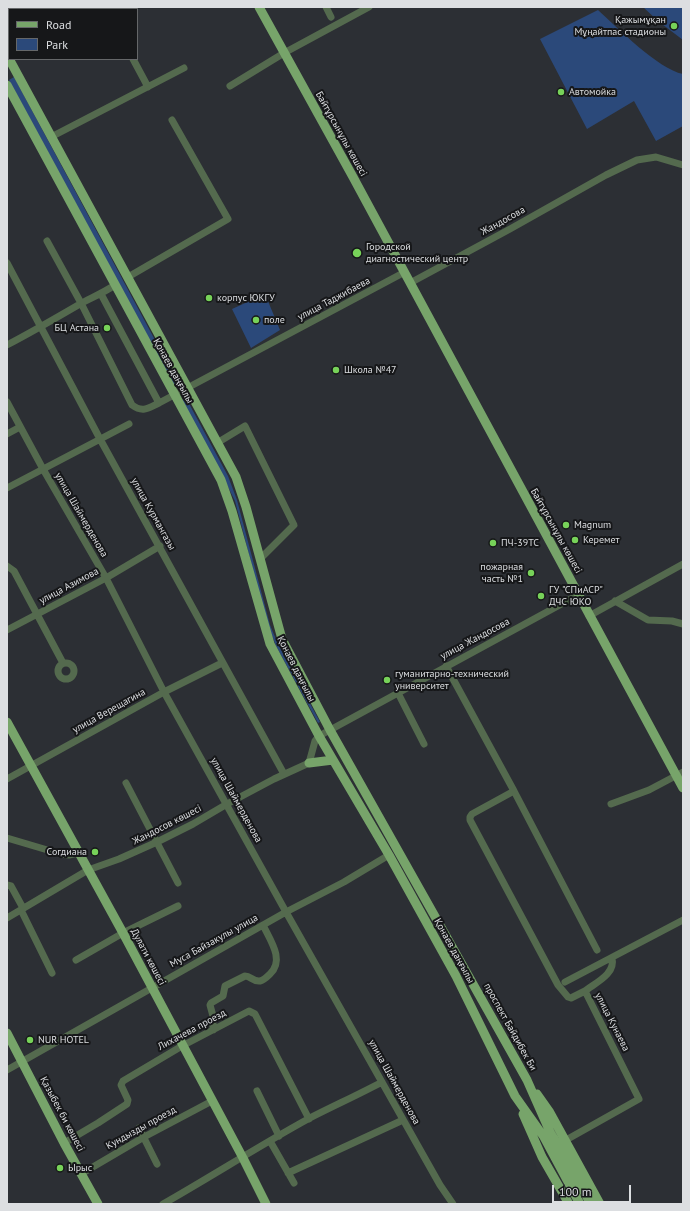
<!DOCTYPE html>
<html>
<head>
<meta charset="utf-8">
<style>
  body { margin:0 }
  #map { position:relative; width:690px; height:1211px; overflow:hidden; background:#2c2f34; font-family:"PT Sans",sans-serif }
  canvas { display:block }
  .frame { position:absolute; inset:0; border:8px solid #dcdee1; pointer-events:none }
  .legend { position:absolute; left:8px; top:8px; width:130px; height:52px; box-sizing:border-box; background:#161719; border:1px solid #656769; margin:0; padding:5px 7px; list-style:none; font-size:12px; color:#dcdee1 }
  .legend li { display:flex; align-items:center; gap:8px; height:20px }
  .legend b { width:20px; border:1px solid #656769 }
  .scale { position:absolute; left:552px; top:1185px; width:79px; height:18px; box-sizing:border-box; border:2px solid #dcdee1; border-top:0; padding-left:5px; font-size:12px; line-height:14px; white-space:nowrap; color:#dcdee1; -webkit-text-stroke:3px #161719; paint-order:stroke }
</style>
</head>
<body>
<div id="map">
<canvas width="690" height="1211"></canvas>
<div class="frame"></div>
<ul class="legend">
<li><b style="height:5px;background:#77a46a"></b>Road</li>
<li><b style="height:11px;background:#2b497a"></b>Park</li>
</ul>
<div class="scale">100 m</div>
</div>
<script>
const c = document.querySelector('canvas').getContext('2d');
c.lineJoin = 'round';
function fillPath(path, color) { c.fillStyle = color; c.fill(path, 'evenodd'); }
function trace(path, color, width, dash) { c.strokeStyle = color; c.lineWidth = width; c.lineCap = dash ? 'butt' : 'round'; c.setLineDash(dash || []); c.stroke(path); }
function label(font, color, halo, rows, align = 'center') {
  c.font = font + ' "PT Sans",sans-serif'; c.lineWidth = 4; c.setLineDash([]); c.textBaseline = 'middle'; c.strokeStyle = halo; c.fillStyle = color; for (const [text, x, y, turn = 0] of rows) {
    c.save(); c.translate(x, y); c.rotate((+turn || 0) * Math.PI / 180); c.textAlign = isNaN(turn) ? turn : align; if (halo) c.strokeText(text, 0, 0); c.fillText(text, 0, 0); c.restore();
  }
}
const green = new Path2D(`
  M643,7h40v33l-25,-19z
  M598,10c20,18 60,59 85,64v52l-27,15 -22,-40 -47,28 -47,-90z
  M14,77l164,306 -4,2 -165,-305z
  M265,294l15,36 -29,18 -19,-39z
  M186,398l42,78 9,24 33,125 8,19 42,78 -2,1 -42,-77 -10,-26 -31,-119 -11,-22 -42,-79z`);
const minor = new Path2D(`
  M326,7l5,10
  M133,59l15,28
  M230,86l54,-33 85,-46
  M51,137l133,-69
  M47,241l34,62 51,102c11,8 16,3 27,-2
  M7,263l93,176 184,335
  M128,277l100,-58 -56,-99
  M410,283l100,-54 96,-54 31,-15 19,-3 27,8
  M101,294l58,109 244,-130
  M7,345c25,-13 49,-27 73,-41 11,-6 23,-11 35,-19
  M7,402l36,67 63,109 58,114 122,220 154,273 13,19
  M7,434l13,-7
  M217,443l28,-17 49,99 -34,34
  M7,488l122,-64
  M7,566l7,5 49,92
  M615,601l33,19 24,1 11,3
  M589,616l94,-52
  M7,630l99,-52 54,-32
  M58 671a8 8 0 1 1 16 0a8 8 0 1 1-16 0Z
  M446,666l68,125 -42,23 -2,3v3l88,165 10,12 3,1 14,-7
  M398,693l26,51
  M7,779l157,-87 58,-29
  M126,783l52,100
  M514,791l83,159
  M611,804l38,-14 34,-18
  M7,838l54,16 8,1 9,-2
  M7,885l4,1 12,22
  M21,910l31,63
  M7,918l81,-48 31,-11 38,-17 36,-18 34,-20 47,-25 35,-16 6,-22 4,-5 259,-141
  M76,960l47,-27 55,-27
  M565,982l118,-62
  M213,1030v-14l-3,-11 1,-2 12,-7 2,-10 20,-10c6,0 8,6 15,5 4,-1 7,-4 10,-7 15,-14 0,-34 -7,-49
  M7,1070l279,-158 58,-30 45,-27
  M257,1091l22,45
  M139,1128l18,36
  M566,1140l73,-41 -54,-108c10,-8 31,-17 27,-33
  M270,1141l24,42
  M64,1143l34,-20 29,-19 1,-4 -7,-15 2,-4 59,-35 67,-35 6,3 54,105
  M288,1173l115,-53
  M81,1174l63,-37 68,-36
  M163,1204c49,-28 96,-58 145,-85 25,-13 50,-24 74,-37`);
const major = new Path2D(`
  M259,7l94,170 330,611
  M82,9l3,-2
  M7,49l2,-1
  M7,55l229,422 10,30 36,132 48,91 197,350 23,52 41,72
  M7,85l214,395 11,31 38,133 49,92 70,119 67,121 59,120 29,41 36,67
  M7,722l116,211 120,225 23,46
  M309,763l24,-3
  M7,1033l57,110 34,61
  M537,1094l12,17 51,93
  M523,1114l19,43 27,47`);
const markers = [
  [674,26,4,"#77d259"],
  [561,92,4,"#77d259"],
  [357,253,5,"#77d259"],
  [209,298,4,"#77d259"],
  [256,320,4,"#77d259"],
  [107,328,4,"#77d259"],
  [336,370,4,"#77d259"],
  [566,525,4,"#77d259"],
  [575,540,4,"#77d259"],
  [493,543,4,"#77d259"],
  [531,573,4,"#77d259"],
  [541,596,4,"#77d259"],
  [387,680,4,"#77d259"],
  [95,852,4,"#77d259"],
  [30,1040,4,"#77d259"],
  [60,1168,4,"#77d259"]
];
const poiNames = [
  ["Қажымұқан",666,20,"right"],
  ["Мұңайтпас стадионы",666,32,"right"],
  ["Автомойка",569,92],
  ["Городской",366,247],
  ["диагностический центр",366,259],
  ["корпус ЮКГУ",217,298],
  ["поле",264,320],
  ["БЦ Астана",99,328,"right"],
  ["Школа №47",344,370],
  ["Magnum",574,525],
  ["Керемет",583,540],
  ["ПЧ-39ТС",501,543],
  ["пожарная",523,567,"right"],
  ["часть №1",523,579,"right"],
  ["ГУ \"СПиАСР\"",549,590],
  ["ДЧС ЮКО",549,602],
  ["гуманитарно-технический",395,674],
  ["университет",395,686],
  ["Согдиана",87,852,"right"],
  ["NUR HOTEL",38,1040],
  ["Ырыс",68,1168]
];
const streetNames = [
  ["Байтұрсынұлы көшесі",341,134,61],
  ["Жандосова",503,221,-29],
  ["улица Таджибаева",334,299,-28],
  ["Қонаев даңғылы",173,371,61],
  ["улица Курмангазы",153,514,61],
  ["улица Шаймерденова",81,515,60],
  ["Байтұрсынұлы көшесі",556,531,61],
  ["улица Азимова",69,586,-28],
  ["улица Жандосова",475,639,-28],
  ["Қонаев даңғылы",296,669,63],
  ["улица Верещагина",109,711,-29],
  ["улица Шаймерденова",236,800,61],
  ["Жандосов көшесі",167,825,-27],
  ["Муса Байзакулы улица",214,941,-29],
  ["Қонаев даңғылы",454,951,61],
  ["Дулати көшесі",148,957,62],
  ["улица Кунаева",612,1022,63],
  ["проспект Байдибек Би",510,1027,61],
  ["Лихачева проезд",192,1030,-28],
  ["улица Шаймерденова",394,1082,61],
  ["Қазыбек би көшесі",62,1114,62],
  ["Кундызды проезд",141,1128,-29]
];
fillPath(green, '#2b497a');
trace(minor, '#546a4e', 7);
trace(major, '#77a46a', 9);
for (const [x, y, r, color] of markers) { const dot = new Path2D(); dot.arc(x, y, r, 0, 2 * Math.PI); c.fillStyle = color; c.fill(dot); trace(dot, '#161719', 1.5); }
label('10px', '#dcdee1', '#161719', poiNames, 'left');
label('10px', '#dcdee1', '#161719', streetNames);
</script>
</body>
</html>
